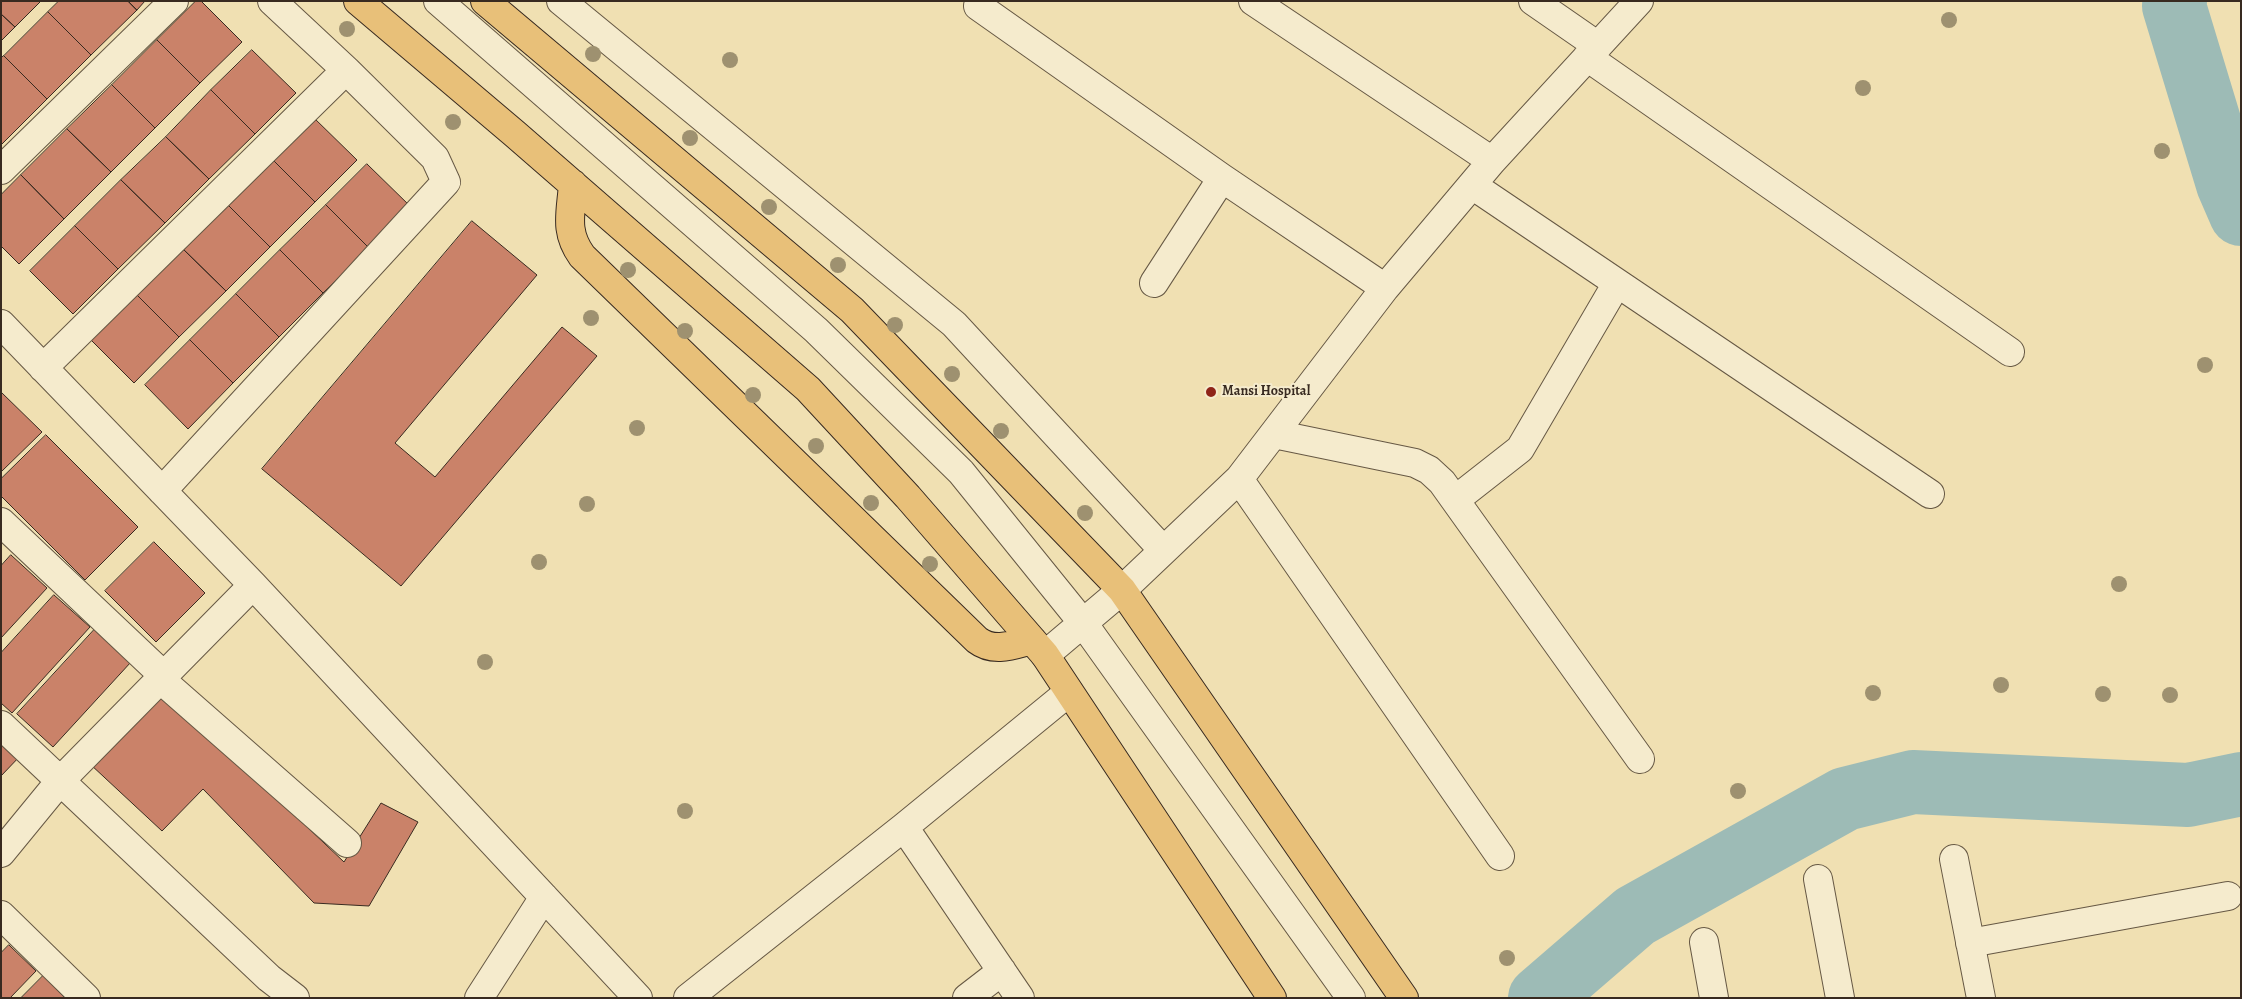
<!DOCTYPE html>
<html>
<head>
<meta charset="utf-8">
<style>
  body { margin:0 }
  #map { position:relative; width:2242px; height:999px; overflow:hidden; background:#f0e0b2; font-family:Alegreya,serif }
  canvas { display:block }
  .frame { position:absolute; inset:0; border:2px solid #382a20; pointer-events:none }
</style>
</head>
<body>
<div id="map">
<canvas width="2242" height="999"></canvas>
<div class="frame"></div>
</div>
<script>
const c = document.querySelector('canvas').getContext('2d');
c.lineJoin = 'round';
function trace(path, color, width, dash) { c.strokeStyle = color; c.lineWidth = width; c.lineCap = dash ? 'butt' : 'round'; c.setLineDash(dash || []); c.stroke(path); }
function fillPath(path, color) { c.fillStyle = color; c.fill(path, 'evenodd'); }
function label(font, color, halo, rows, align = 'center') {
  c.font = font + ' Alegreya,serif'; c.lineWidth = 4; c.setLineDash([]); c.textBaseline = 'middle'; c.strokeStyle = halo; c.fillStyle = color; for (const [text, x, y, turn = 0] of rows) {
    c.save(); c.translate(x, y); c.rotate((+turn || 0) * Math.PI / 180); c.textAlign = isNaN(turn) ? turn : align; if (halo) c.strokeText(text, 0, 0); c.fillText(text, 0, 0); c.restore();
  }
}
const river = new Path2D(`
  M2175,1l-1,5 54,178 13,30
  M1540,998l95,-82 210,-117 68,-17 275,13 53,-11`);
const building = new Path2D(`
  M1,1h40l-26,26 -14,-13z
  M59,1h69l9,9 -46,45 -43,-43z
  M128,1h17l-8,9z
  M196,1h5l41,41 -42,41 -43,-43z
  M48,12l43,43 -44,44 -43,-43z
  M1,14l14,13 -14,14z
  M157,40l43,43 -45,45 -43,-43z
  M252,50l44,43 -41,41 -44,-44z
  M4,56l43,43 -46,46v-87z
  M112,85l43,43 -44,44 -44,-43z
  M211,90l44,44 -46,45 -43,-42z
  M313,117l44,43 -42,42 -43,-43z
  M67,129l44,43 -47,47 -43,-44z
  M166,137l43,42 -44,44 -44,-43z
  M272,159l43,43 -45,45 -43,-43z
  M367,164l44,43 -42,41 -43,-43z
  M21,175l43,44 -45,45 -18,-18v-51z
  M121,180l44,43 -47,46 -43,-43z
  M227,204l43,43 -44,44 -44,-43z
  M326,205l43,43 -46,45 -43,-43z
  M472,221l65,54 -142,168 40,34 127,-150 35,29 -196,230 -139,-117z
  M75,226l43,43 -45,45 -43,-43z
  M182,248l44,43 -47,46 -43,-43z
  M280,250l43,43 -44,44 -43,-43z
  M136,294l43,43 -45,46 -44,-44z
  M236,294l43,43 -46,46 -43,-43z
  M190,340l43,43 -45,46 -43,-44z
  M1,392l41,40 -41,40z
  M46,435l92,92 -53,53 -84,-84v-17z
  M154,542l51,51 -49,49 -51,-51z
  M11,555l36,33 -46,50v-72z
  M54,595l36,32 -78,86 -11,-10v-50z
  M95,629l36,33 -78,85 -36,-33z
  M162,689l182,173 37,-59 37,19 -49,84 -55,-3 -111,-114 -41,42 -72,-67z
  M1,735l21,19 -21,22z
  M9,945l27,26 -26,27h-9v-45z
  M43,976l22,22h-44z`);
const minor = new Path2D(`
  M438,1l378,329 145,142 122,151 268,375
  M561,1l393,323 209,226
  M1253,1l239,160
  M1533,1l65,45
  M978,6l244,172 163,110
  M1587,57l423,295
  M1,170l173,-169
  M1472,185l458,309
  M1154,283l68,-105
  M1,324l252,261 385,413
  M43,368l303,-298
  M1274,434l141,29 14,7 13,12 198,277
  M1239,479l261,377
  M162,491l284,-309 -11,-24 -89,-88 -74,-69
  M1455,500l65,-51 97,-166
  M1,522l162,153
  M1045,655l77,-65 117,-111 146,-191 107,-127 147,-160
  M159,678l188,165
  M1,725l268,253 26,20
  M904,827l116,171
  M1,853l59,-72 193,-196
  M1954,859l27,139
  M1818,879l22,119
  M1,915l85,83
  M1704,942l10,56
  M1970,943l258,-47
  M479,998l65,-101
  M688,998l216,-171 165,-135
  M967,998l35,-27`);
const major = new Path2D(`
  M358,1l157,133 293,255 100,108 137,158 227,343
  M485,1l367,309 270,280 282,408
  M573,184c-2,29 -9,47 9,72l395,384c17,13 36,5 55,0`);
const trees = [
  [1949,20],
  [347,29],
  [593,54],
  [730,60],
  [1863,88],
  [453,122],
  [690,138],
  [2162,151],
  [769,207],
  [838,265],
  [628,270],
  [591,318],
  [895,325],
  [685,331],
  [2205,365],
  [952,374],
  [753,395],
  [637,428],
  [1001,431],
  [816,446],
  [871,503],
  [587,504],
  [1085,513],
  [539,562],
  [930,564],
  [2119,584],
  [485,662],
  [2001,685],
  [1873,693],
  [2103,694],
  [2170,695],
  [1738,791],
  [685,811],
  [1507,958]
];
const markers = [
  [1211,392,6,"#8f2418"]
];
const poiNames = [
  ["Mansi Hospital",1222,392]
];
trace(river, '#9dbbb6', 64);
fillPath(building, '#ca8269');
trace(building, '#382a20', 1);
trace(minor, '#665844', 30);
trace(major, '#382a20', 30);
trace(minor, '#f5ebcd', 28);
trace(major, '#e8c079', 28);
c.fillStyle = '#9e9170';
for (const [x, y] of trees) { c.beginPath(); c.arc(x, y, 8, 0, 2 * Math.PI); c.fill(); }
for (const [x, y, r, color] of markers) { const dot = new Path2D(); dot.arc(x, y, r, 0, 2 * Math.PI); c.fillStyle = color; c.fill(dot); trace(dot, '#f5ebcd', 2); }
label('bold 14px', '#382a20', '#f5ebcd', poiNames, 'left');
</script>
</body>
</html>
